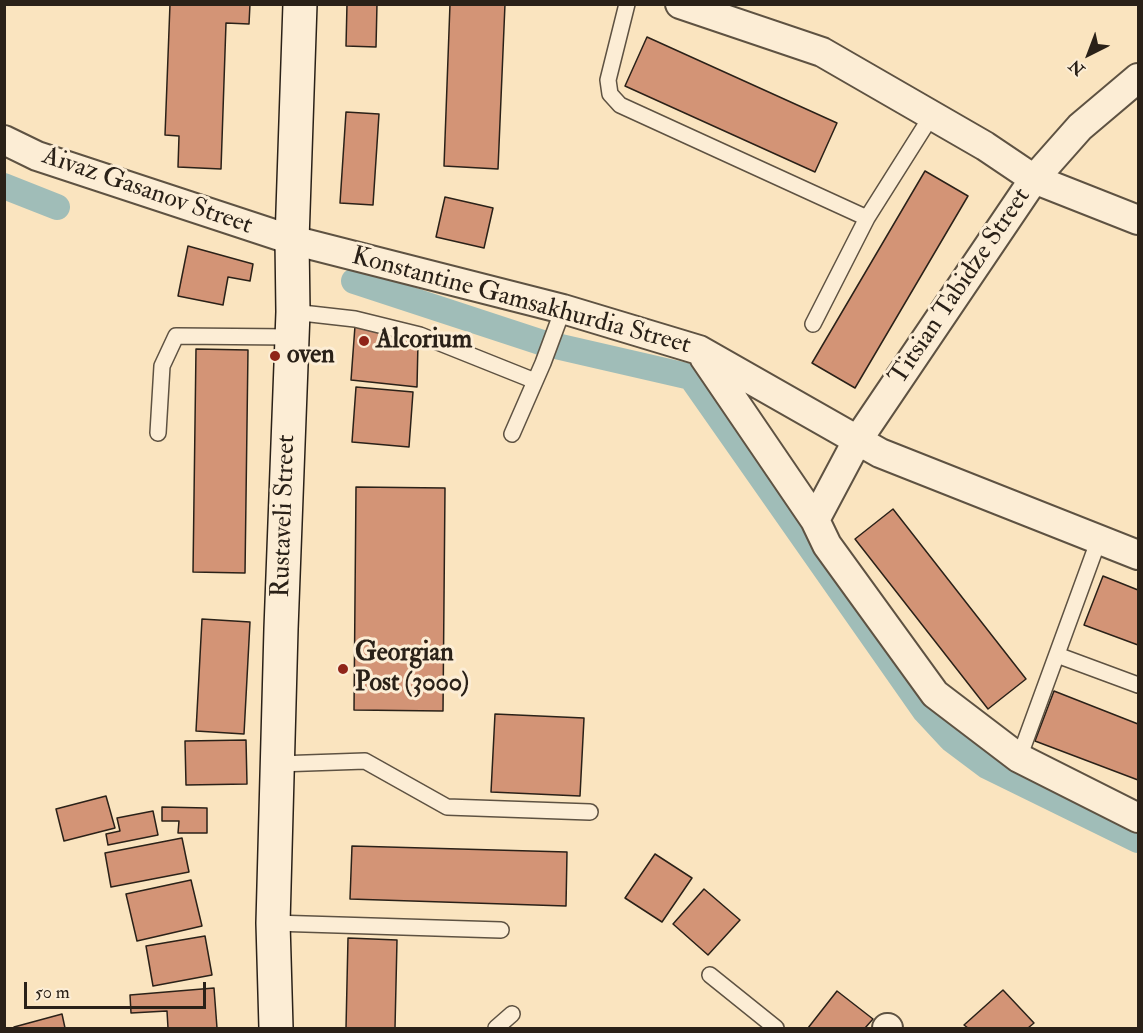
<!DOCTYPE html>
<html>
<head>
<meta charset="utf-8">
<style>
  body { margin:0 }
  #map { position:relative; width:1143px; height:1033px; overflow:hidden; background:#fae4bf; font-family:"IM FELL Double Pica",serif }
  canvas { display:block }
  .frame { position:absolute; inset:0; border:6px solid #2a2118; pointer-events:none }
  .north { position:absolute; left:1059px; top:24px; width:60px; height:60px; -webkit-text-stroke:4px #fcedd5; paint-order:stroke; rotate:222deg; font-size:16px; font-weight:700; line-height:24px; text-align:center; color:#2a2118 }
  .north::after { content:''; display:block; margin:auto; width:21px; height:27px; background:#2a2118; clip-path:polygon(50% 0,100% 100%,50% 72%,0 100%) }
  .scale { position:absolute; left:24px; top:982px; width:182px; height:27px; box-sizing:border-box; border:3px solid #2a2118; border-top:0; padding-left:8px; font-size:18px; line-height:21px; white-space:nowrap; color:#2a2118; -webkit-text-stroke:4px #fcedd5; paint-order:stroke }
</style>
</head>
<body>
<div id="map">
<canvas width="1143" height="1033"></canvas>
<div class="frame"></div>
<div class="north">N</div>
<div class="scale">50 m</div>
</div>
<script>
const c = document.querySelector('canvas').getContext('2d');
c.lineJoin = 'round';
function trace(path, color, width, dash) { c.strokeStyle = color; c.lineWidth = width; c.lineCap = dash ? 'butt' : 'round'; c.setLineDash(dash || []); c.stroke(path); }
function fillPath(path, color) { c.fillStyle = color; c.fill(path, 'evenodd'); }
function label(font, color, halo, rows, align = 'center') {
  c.font = font + ' "IM FELL Double Pica",serif'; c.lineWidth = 6; c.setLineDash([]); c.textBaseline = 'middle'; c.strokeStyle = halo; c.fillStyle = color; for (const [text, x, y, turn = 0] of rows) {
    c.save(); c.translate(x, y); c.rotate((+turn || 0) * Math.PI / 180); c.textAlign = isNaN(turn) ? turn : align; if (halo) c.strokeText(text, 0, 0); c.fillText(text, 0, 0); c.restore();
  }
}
const canal = new Path2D(`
  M4,186l53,21
  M354,281l189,62 148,34 234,334 26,28 36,27 151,74`);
const building = new Path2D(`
  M170,4h80l-1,20 -23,-1 -5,146 -43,-2 1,-31 -14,-1z
  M347,4h30l-1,43 -30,-1z
  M450,4h55l-7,165 -54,-3z
  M647,37l190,86 -22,49 -190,-86z
  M346,112l33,2 -6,91 -33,-2z
  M925,171l43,25 -113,192 -43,-25z
  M445,197l48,11 -9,40 -48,-11z
  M188,246l65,18 -3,17 -22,-4 -5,28 -45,-9z
  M355,326l63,16 -1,45 -66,-7z
  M196,349l52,1 -3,223 -52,-1z
  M356,387l57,5 -4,55 -57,-5z
  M356,487l89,1 -2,223 -89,-1z
  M893,509l133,170 -38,30 -133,-170z
  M1103,576l35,14v55l-54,-20z
  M202,619l48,3 -6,112 -48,-3z
  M1054,691l84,33v56l-103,-39z
  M495,714l89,4 -4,78 -89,-4z
  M246,740l1,44 -61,1 -1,-44z
  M106,796l9,32 -51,13 -8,-32z
  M162,807l45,1v25h-29l1,-12h-17z
  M153,811l5,24 -50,10 -2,-11 14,-3 -3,-13z
  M182,838l7,34 -78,15 -6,-34z
  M352,846l215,6 -1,54 -216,-7z
  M655,854l37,24 -30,44 -37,-24z
  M191,880l11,46 -65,15 -11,-47z
  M704,889l36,31 -32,35 -35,-31z
  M205,936l7,39 -59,11 -7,-40z
  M348,938l49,2 -2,88h-49z
  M214,988l3,40h-49l-1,-17 -36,2 -1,-18z
  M1003,990l31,33 -6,5h-60l-4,-3z
  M837,991l36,28 -8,9h-57z
  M62,1014l3,14h-51v-1z`);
const service = new Path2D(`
  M627,4l-19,76 2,14 10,11 247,113 65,-103
  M293,312l62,7 65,16 115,46
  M813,324l54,-106
  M158,433l4,-67 14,-30 116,1
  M512,434l31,-71 20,-54
  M1057,655l81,30
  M1019,758l80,-219
  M278,764l87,-3 82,46 143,5
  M273,923l228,7
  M710,975l66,53
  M496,1028l16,-14`);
const minor = new Path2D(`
  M680,4l142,48 163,94 49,33 104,41
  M4,140l33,16 255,84 271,69 136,41 181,103 258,102
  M704,357l111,163 12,25 108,149 84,64 119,60
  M815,520l42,-79 177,-262 46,-52 58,-49
  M887,1028h1`);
const secondary = new Path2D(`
  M276,1028l-3,-105 8,-294 12,-317 -1,-72 8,-236`);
const markers = [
  [364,341,6,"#8f2418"],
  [275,356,6,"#8f2418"],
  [343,669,6,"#8f2418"]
];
const streetNames = [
  ["Aivaz Gasanov Street",147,192,19],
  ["Titsian Tabidze Street",961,287,-56],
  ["Konstantine Gamsakhurdia Street",521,302,15],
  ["Rustaveli Street",285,516,-88]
];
const poiNames = [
  ["Alcorium",376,341],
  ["oven",287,356],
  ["Georgian",355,654],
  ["Post (3000)",355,684]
];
trace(canal, '#a0bdb8', 26);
fillPath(building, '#d39476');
trace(building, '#2a2118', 1.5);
trace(service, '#5e5242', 18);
trace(minor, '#5e5242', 32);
trace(secondary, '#2a2118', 36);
trace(service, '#fcedd5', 15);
trace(minor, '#fcedd5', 28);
trace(secondary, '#fcedd5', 33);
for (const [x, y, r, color] of markers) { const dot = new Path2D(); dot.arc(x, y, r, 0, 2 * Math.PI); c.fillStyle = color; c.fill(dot); trace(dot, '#fcedd5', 2); }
label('26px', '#2a2118', '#fcedd5', streetNames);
label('bold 26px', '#2a2118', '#fcedd5', poiNames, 'left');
</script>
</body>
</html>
